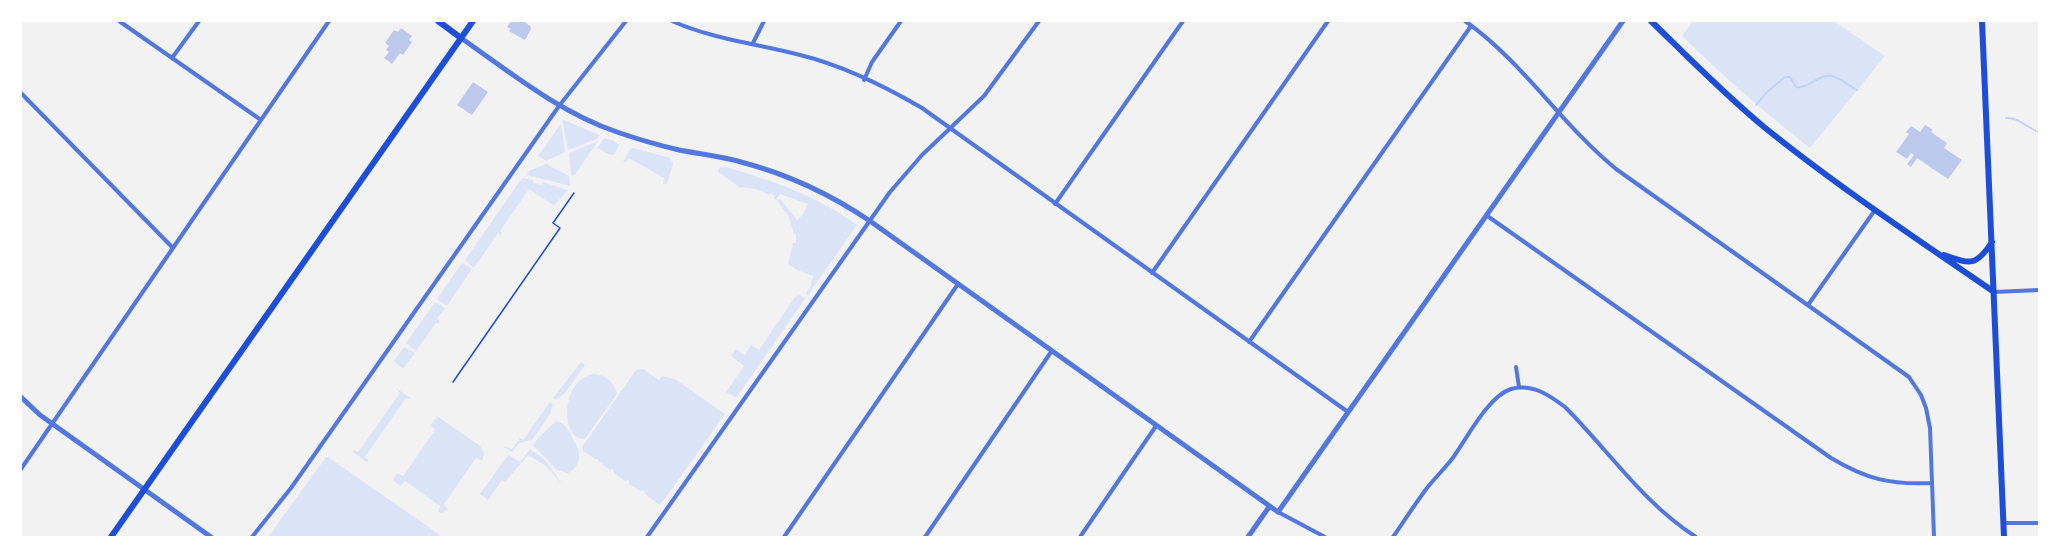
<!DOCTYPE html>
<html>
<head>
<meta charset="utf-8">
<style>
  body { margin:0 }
  #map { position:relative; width:2060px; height:558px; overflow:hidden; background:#f2f2f2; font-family:"DM Sans",sans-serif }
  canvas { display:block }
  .frame { position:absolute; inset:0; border:22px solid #fff; pointer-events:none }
</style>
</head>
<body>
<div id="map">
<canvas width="2060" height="558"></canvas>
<div class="frame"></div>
</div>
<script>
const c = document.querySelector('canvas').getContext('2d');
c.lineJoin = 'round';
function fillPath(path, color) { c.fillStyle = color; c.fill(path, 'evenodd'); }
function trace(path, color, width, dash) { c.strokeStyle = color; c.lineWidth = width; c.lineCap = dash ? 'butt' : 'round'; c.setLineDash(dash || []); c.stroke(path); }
const green = new Path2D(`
  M1693,21h141l51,35 -75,92c-45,-35 -87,-72 -128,-112z
  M562,119l37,16v3l-31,12z
  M560,125h1l4,27 -19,9 -8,-5z
  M604,138l10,3 5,4 -5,10 -6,-1 -11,-6z
  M598,141l-24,35 -3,-1 -2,-22z
  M633,148l37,10 3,6 -6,20h-4l1,-6 -35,-20 -3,4h-3l7,-13z
  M546,164l23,12 1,10 -43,-11 2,-4z
  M725,167c47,13 92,29 132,58l-49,70 -2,-2 4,-6 3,-11 -16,-6 -9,-6 5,-21h3v-9h-2l-5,-17 -12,-16 2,-2 2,1 16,20 6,-6 5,-10 -28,-10 -4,6 -2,-2 1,-2 -4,-3 -2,2 -13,-6 -17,-2 -21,-15 1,-4z
  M522,178l11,2v3l9,2 1,-3 25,8 -14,15 2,2 -27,-18 -29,42 2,2 -2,2 -2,-2 -24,35 -9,-8z
  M462,263l10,6 -25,37 -10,-7z
  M800,295l5,4 -69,99 -10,-6 18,-26 -13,-10 5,-7 9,6 6,-10 8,5 36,-53z
  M435,302l10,6 -8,11 3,2 -2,3 -2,-1 -20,28 -10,-8z
  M404,347l11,6 -12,16 -9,-8z
  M581,362l4,3 -21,29 -8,6 -3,-2z
  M643,369l16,11 3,-4 13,3 50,35 -64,90h-3l-13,-10 -1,-4 -4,1 -11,-7v-4l-4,1 -11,-8 -1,-4 -3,1 -11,-8 -1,-3h-3l-12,-8 -1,-4 54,-77z
  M594,374c12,1 20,8 23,20l-32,45c-25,2 -25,-60 9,-65z
  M396,388l16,11 -6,-1 -41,59 4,4 -2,1 -15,-11 1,-1 5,2 42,-59z
  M550,402l3,2 -3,10 -18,26 -13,3 -7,9 -9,-6 9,3 8,-11 3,2z
  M437,416l43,30 4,8 -2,7 -6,-3 -32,46 4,5 -6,4 -4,-1 2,-6 -35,-25 -5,5 -7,-6 4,-7 6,3 32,-46 -4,-5z
  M556,421c11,3 12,9 17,18 8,12 10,26 -5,34l-11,-3 -24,-25 6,-8z
  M530,449l15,11 18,25 -17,-19 -18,-11 -23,27 -3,-2 -14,20 -8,-6 28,-39 12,7z
  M326,457h2l112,78 -1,2h-171z`);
const stream = new Path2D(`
  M1756,105l11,-13 18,-15h5l6,10c14,2 23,-14 36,-11 9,2 17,10 25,14
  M2006,118c12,-1 21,10 33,14`);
const building = new Path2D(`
  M511,21h12l7,5 1,3 -6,11 -16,-9 2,-2 -4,-2z
  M401,28l11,8 -3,4 3,2 -9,13 -3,-2 -8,11 -8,-6 5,-6 -3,-2 3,-4 -4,-3 9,-13 4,2z
  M473,82l15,10 -16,23 -15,-10z
  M1925,125l8,5 -2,2 16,11 -3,5 18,12 -14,19 -31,-21 -6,9 -4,-3 7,-9 -3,-2 -4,6 -11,-7 13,-18 -3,-2 5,-6 9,6z`);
const path = new Path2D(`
  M453,382l107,-154 -7,-5 21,-30`);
const minor = new Path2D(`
  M119,21l142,99
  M672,21c40,18 86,23 128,34 41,10 86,32 122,53l426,304
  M1465,21c58,41 96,103 151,148l293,208 12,18 5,13 4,20 4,109
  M753,43l11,-22
  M172,58l27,-37
  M864,80l8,-18 29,-41
  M21,93l152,155
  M1055,204l128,-183
  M1486,215l345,243c35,21 59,27 101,25
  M1152,273l176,-252
  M1994,292l45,-2
  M1808,305l67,-95
  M1249,342l222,-316
  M1516,367l3,20
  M21,469l308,-448
  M1278,512l47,25
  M2004,523h35
  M252,537l39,-49 268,-382 67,-85
  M647,537l243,-345 32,-37 62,-59 55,-75
  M784,537l174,-253
  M925,537l126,-185
  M1080,537l76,-111
  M1393,537c11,-16 22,-33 34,-49 8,-10 17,-19 25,-29 14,-19 36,-63 59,-70 21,-6 38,6 54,18 44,44 78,96 131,130`);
const tertiary = new Path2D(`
  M461,38c50,35 98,74 156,94 20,7 41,13 62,18 20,4 42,6 62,12 46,12 89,32 129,59l408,291 345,-491
  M21,397l19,18 171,122
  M1248,537l21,-30`);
const secondary = new Path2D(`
  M438,21l23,17
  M1651,21c37,36 73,73 113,106 73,59 153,112 230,165
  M1982,21l22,516
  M1944,255c26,9 32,12 48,-13`);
const primary = new Path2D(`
  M111,537l362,-516`);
fillPath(green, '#dbe4f7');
trace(stream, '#bfd3fe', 2);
fillPath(building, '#bdc9ec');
trace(path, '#1d4ed8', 1.5);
trace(minor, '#5277de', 4);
trace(tertiary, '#5277de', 5);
trace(secondary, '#1d4ed8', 6);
trace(primary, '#1d4ed8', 6);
</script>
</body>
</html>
